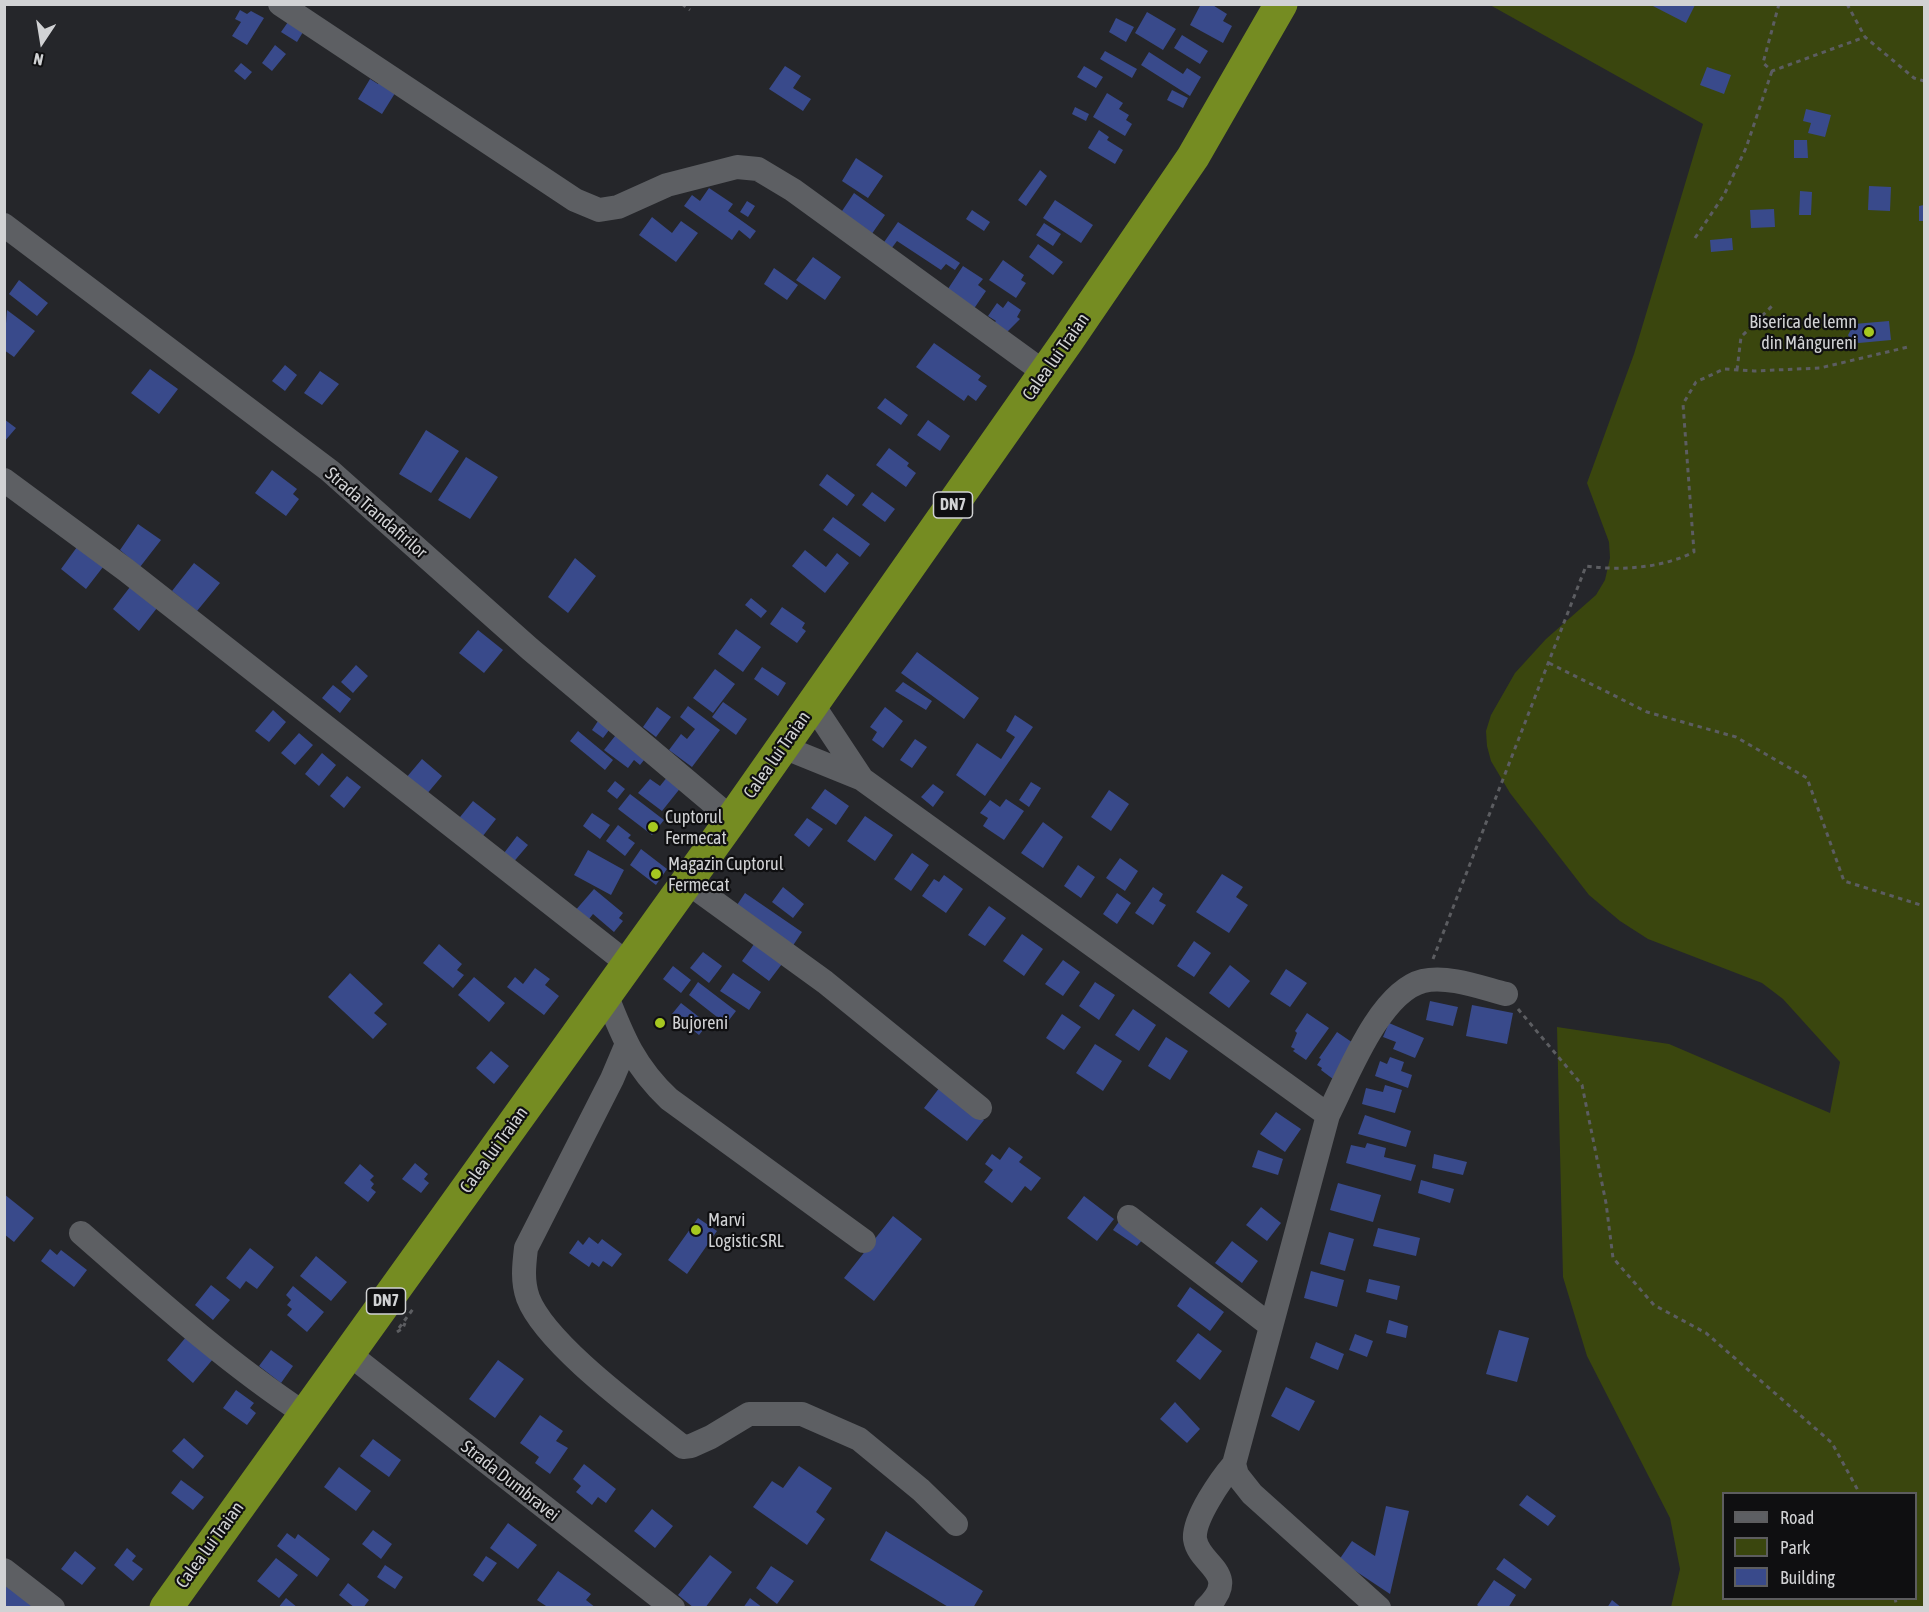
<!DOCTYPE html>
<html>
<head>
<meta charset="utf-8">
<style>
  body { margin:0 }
  #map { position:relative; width:1929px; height:1612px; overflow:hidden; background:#25262a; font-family:"Asap Condensed",sans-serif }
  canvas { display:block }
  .frame { position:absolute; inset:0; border:6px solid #d1d2d4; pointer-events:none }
  .legend { position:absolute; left:1722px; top:1492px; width:195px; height:108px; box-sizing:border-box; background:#0f0f11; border:2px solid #5d5d5f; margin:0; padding:8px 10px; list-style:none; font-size:18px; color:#d1d2d4 }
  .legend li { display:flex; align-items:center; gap:12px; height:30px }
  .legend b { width:30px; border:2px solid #5d5d5f }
  .north { position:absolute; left:12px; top:12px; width:60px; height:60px; -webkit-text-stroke:4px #0f0f11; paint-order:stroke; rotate:192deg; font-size:16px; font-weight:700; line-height:24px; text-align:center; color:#d1d2d4 }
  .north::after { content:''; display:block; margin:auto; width:21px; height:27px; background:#d1d2d4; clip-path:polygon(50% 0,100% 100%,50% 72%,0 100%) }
</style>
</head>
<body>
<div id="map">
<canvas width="1929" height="1612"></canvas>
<div class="frame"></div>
<ul class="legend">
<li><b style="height:8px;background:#5d5f63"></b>Road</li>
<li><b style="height:16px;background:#3a460e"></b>Park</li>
<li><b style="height:16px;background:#394a8b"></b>Building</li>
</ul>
<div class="north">N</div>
</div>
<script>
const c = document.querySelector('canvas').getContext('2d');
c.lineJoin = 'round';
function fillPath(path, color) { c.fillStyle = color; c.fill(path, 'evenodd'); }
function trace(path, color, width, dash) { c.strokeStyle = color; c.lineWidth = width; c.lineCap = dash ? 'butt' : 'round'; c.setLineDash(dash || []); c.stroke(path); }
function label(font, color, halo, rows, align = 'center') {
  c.font = font + ' "Asap Condensed",sans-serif'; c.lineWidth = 4.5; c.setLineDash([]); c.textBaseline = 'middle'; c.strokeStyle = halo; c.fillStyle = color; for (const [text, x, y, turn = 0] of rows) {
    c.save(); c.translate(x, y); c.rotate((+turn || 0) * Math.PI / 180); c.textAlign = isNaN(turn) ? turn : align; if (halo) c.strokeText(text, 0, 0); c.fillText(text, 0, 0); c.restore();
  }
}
const green = new Path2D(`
  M1490,5h434v1602h-253l9,-38 -10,-51 -83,-162 -24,-79 -6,-250 112,17 161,69 10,-51 -57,-63 -21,-16 -114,-44 -28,-18 -31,-26 -79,-102 -19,-32 -4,-15 -1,-15 5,-16 24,-42 31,-34 50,-44 9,-15 5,-22 -1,-16 -22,-59 47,-129 69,-230zM1724,1494h192v104h-192z`);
const building = new Path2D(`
  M1201,4h10l16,10 -4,7 9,5 -9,17 -33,-18z
  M1651,5h44l-9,18z
  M240,10l7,4 4,-3 13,7 -17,27 -15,-9 9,-14 -6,-3z
  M1147,12l29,17 -13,21 -28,-17z
  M1116,18l18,9 -8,15 -17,-10z
  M288,22l15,10 -6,10 -16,-10z
  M1182,35l26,16 -8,13 -26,-16z
  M275,45l11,9 -14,17 -10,-8z
  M1105,51l32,18 -5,9 -32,-19z
  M1149,52l34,22 4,-6 14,9 -11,19 -49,-31z
  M241,63l11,9 -7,8 -11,-9z
  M785,66l16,10 -8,12 18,11 -8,12 -34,-22z
  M1084,66l19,11 -7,11 -19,-11z
  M1707,67l24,8 -7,19 -24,-9z
  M370,79l8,5 3,-5 16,11 -15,24 -24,-15z
  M1172,90l16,8 -5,10 -16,-8z
  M1107,93l16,10 -4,6 10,6 -3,5 6,4 -7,12 -32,-19z
  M1075,107l14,7 -3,7 -14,-7z
  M1806,109l25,6 -6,22 -17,-4 3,-10 -8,-2z
  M1099,130l10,7 -2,3 16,10 -8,14 -27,-16z
  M1794,140h13l1,18h-14z
  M856,158l27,18 -15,22 -26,-17z
  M1040,170l7,6 -21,30 -8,-6z
  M1869,186l22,1 -1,24 -22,-1z
  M709,188l24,16 -5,7 28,20 -6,8 -11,-9 -7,10 -48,-34 8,-11 8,6z
  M1800,191l12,1 -1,23h-12z
  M854,193l31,22 -16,23 -31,-21z
  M1055,200l38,25 -12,18 -38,-25z
  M747,201l8,5 -7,11 -8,-5z
  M1924,205v16h-5v-15z
  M1774,209l1,18 -24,1 -1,-18z
  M972,210l18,12 -6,9 -18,-12z
  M652,217l20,16 9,-12 17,12 -22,29 -37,-27z
  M898,222l62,41 -5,7 -9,-6 -5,6 -44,-29 -6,8 -11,-1z
  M1044,223l17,11 -8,12 -17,-11z
  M1732,238l1,12 -22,2 -1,-12z
  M1038,244l25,18 -10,13 -24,-18z
  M813,257l28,20 -16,23 -29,-20z
  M1003,260l21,15 -3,5 5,3 -10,15 -27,-18z
  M963,266l20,13 -5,6 8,6 -15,22 -27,-18z
  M774,268l24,17 -11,15 -23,-16z
  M19,280l29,23 -11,13 -28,-22z
  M1008,301l13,9 -4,7 3,2 -14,14 -13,-9 3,-3 -8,-5 9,-13 6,5z
  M7,310l28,21 -21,26 -10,-7z
  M1889,321l2,19 -32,3 -8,-2 -3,-6 6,-11z
  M934,343l47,33 -3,4 9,6 -11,15 -8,-6 -4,6 -48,-34z
  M285,365l12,10 -12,16 -13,-10z
  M150,369l28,20 -19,25 -28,-21z
  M320,371l19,13 -17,21 -18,-12z
  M885,398l23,17 -7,10 -24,-17z
  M4,419l12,9 -12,14z
  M928,420l22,16 -10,15 -23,-16z
  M426,430l33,21 -28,42 -32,-19z
  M889,448l20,15 -2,3 9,7 -10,14 -30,-22z
  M466,457l32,20 -28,42 -32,-19z
  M272,470l25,19 -4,5 6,5 -13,17 -31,-23z
  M827,474l28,21 -8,11 -28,-21z
  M872,492l23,17 -10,13 -23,-17z
  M833,517l37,27 -10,13 -37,-27z
  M138,524l23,16 -21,27 -20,-17z
  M77,547l26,20 -17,22 -25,-20z
  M805,550l21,17 11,-14 12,10 -24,30 -33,-27z
  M575,558l21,18 -28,37 -20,-16z
  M194,563l26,20 -23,28 -25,-20z
  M130,587l27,21 -18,23 -26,-22z
  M751,598l16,13 -6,7 -16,-13z
  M782,607l23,16 -3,5 4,3 -9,12 -27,-19z
  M736,629l25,18 -18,25 -25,-18z
  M478,630l25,20 -19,23 -25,-20z
  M917,652l62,46 -15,21 -63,-46z
  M356,665l12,11 -15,17 -12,-11z
  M762,667l24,16 -8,13 -24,-17z
  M715,669l20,15 -22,29 -20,-15z
  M903,682l29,19 -6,9 -31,-19z
  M333,685l18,14 -11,14 -18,-15z
  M723,702l24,17 -11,16 -24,-18z
  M688,706l32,24 -28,37 -23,-17 12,-16 6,5 8,-10 -15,-12z
  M657,707l14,10 -15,20 -13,-10z
  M885,707l18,14 -20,27 -11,-8 5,-8 -7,-5z
  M273,710l13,12 -17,20 -14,-11z
  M1015,715l18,12 -48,69 -29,-21 21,-32 24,16 14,-22 -9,-6z
  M600,718l12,8 -9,12 -11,-8z
  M578,731l35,29 -8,10 -35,-29z
  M619,731l30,23 -9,11 -6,-5 -6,8 -24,-18z
  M299,733l14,12 -18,20 -14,-12z
  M915,739l12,8 -15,21 -12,-8z
  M322,753l14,12 -17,21 -14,-12z
  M422,759l20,17 -16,19 -20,-17z
  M347,776l14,11 -17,21 -14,-12z
  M668,776l14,10 -20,25 -24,-18 12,-14 10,7z
  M615,781l10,8 -8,10 -10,-8z
  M1031,782l10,6 -12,19 -10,-7z
  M933,784l11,8 -11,15 -12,-10z
  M825,789l24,17 -13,19 -25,-17z
  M1109,790l20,14 -18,27 -20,-14z
  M630,794l34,26 -12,15 -34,-26z
  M1006,799l18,12 -20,29 -21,-14 5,-8 -8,-5 10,-13 10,7z
  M473,801l23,18 -17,22 -23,-19z
  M592,813l18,12 -10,14 -17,-13z
  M865,816l28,19 -18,26 -28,-20z
  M807,818l16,11 -14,18 -15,-12z
  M1043,822l20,15 -20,31 -22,-15z
  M618,825l13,10 -3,3 7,5 -10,13 -19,-15z
  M517,836l11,9 -17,20 -10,-8z
  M641,849l26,20 -11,16 -26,-20z
  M588,850l36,20 -13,25 -37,-20z
  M912,853l17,12 -18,26 -17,-12z
  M1120,858l18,13 -13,20 -19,-13z
  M1078,865l17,12 -14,21 -17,-12z
  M1222,874l21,13 -7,10 12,8 -19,28 -33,-21z
  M944,875l19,14 -17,24 -24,-17 12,-17 5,3z
  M783,887l21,17 -11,14 -21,-16z
  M1153,887l10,7 -4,7 7,4 -13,20 -18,-12z
  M594,889l29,24 -4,5 4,3 -9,11 -21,-18 -7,9 -12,-11z
  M745,893l57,39 -10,15 -57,-39z
  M1117,893l14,10 -14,21 -14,-10z
  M989,906l17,12 -21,28 -17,-11z
  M1022,934l21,15 -19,27 -21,-15z
  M757,940l28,20 -16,21 -27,-20z
  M1194,941l17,12 -17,24 -17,-11z
  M439,944l23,20 -5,6 7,5 -11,13 -30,-25z
  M703,952l19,14 -13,17 -19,-15z
  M1063,960l17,12 -17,24 -18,-12z
  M1230,965l20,16 -21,27 -20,-15z
  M673,966l18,14 -10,13 -18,-14z
  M535,968l15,11 -5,6 14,11 -15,19 -37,-28 8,-10 8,7z
  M1286,969l21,14 -17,24 -20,-13z
  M350,973l33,31 -9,9 13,11 -14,15 -45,-42z
  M733,973l28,19 -12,18 -29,-19z
  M474,977l31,26 -16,19 -31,-27z
  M698,982l38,29 -10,13 -37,-29z
  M1095,982l20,13 -16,25 -20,-14z
  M1430,1001l28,6 -5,19 -27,-6z
  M681,1003l27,21 -9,11 -27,-21z
  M1472,1005l41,8 -6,31 -41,-8z
  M1133,1009l23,16 -17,26 -24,-16z
  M1307,1013l22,15 -23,32 -13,-9 2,-2 -4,-2 6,-14 -2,-2z
  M1062,1014l19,13 -17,23 -18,-12z
  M1389,1023l35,15 -9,20 -22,-9 3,-7 -13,-5z
  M1337,1032l19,13 -23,34 -12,-9 1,-2 -5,-3 4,-6 -2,-1z
  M1166,1037l22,14 -18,29 -22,-14z
  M1095,1044l27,17 -19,30 -27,-18z
  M491,1051l18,15 -15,18 -18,-16z
  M1390,1057l14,5 -3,9 11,4 -4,13 -33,-12 5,-15 7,3z
  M1385,1085l17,5 -7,23 -33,-9 4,-16 17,4z
  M940,1087l44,33 -17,21 -43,-33z
  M1276,1112l25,17 -16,23 -25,-18z
  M1365,1115l46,16 -5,16 -48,-13z
  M1367,1143l19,5 -2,9 32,8 -5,16 -65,-18 5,-18 14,3z
  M1009,1147l14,10 -4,5 22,16 -10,13 -6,-5 -13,17 -28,-21 9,-12 -8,-6 7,-10 8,6z
  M1258,1150l25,9 -5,16 -26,-8z
  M1434,1154l33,8 -4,13 -31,-7z
  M415,1163l13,11 -4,5 5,4 -8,10 -19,-14z
  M360,1164l14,12 -4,4 4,4 -3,4 5,4 -8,10 -24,-19z
  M1421,1180l33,9 -4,14 -32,-10z
  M1338,1183l43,12 -8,27 -43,-12z
  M4,1194l30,24 -20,24 -10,-8z
  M1084,1196l30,23 -17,22 -30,-23z
  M1261,1207l20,16 -14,18 -21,-16z
  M893,1216l29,23 -48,62 -30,-23z
  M698,1218l19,13 -30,43 -19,-14z
  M1120,1220l24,18 -7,8 -24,-16z
  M1378,1228l42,10 -4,18 -43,-10z
  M1329,1232l25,7 -9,32 -25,-7z
  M589,1237l9,7 4,-5 20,15 -10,13 -9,-6 -4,6 -7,-5 -3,5 -20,-14 9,-13 5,5z
  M1232,1241l26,20 -16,22 -27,-20z
  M250,1248l24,19 -17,22 -11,-8 -6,8 -14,-11z
  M50,1249l7,6 4,-5 26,20 -13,17 -33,-26z
  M316,1256l31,26 -16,19 -31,-25z
  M1311,1271l33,9 -7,27 -33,-9z
  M1369,1279l31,7 -3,14 -31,-8z
  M211,1285l19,15 -17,20 -18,-15z
  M293,1286l31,26 -17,20 -20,-17 5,-6 -5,-4 4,-5 -5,-5z
  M1190,1287l34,25 -14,19 -33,-25z
  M1389,1320l19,6 -2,12 -20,-5z
  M1499,1330l30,8 -12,44 -31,-8z
  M1198,1333l24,18 -22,29 -24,-19z
  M1355,1334l18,7 -6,16 -18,-7z
  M186,1337l27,22 -20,24 -26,-23z
  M1316,1342l28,12 -6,16 -28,-12z
  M271,1350l22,16 -12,17 -22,-17z
  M498,1360l26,19 -29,39 -26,-19z
  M1286,1387l29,14 -16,30 -28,-15z
  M236,1390l18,13 -4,5 6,5 -9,12 -24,-17z
  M1175,1402l25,27 -13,14 -27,-24z
  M540,1415l23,16 -7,10 12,7 -18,26 -15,-11 4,-6 -19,-14z
  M184,1438l20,18 -11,13 -21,-18z
  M373,1439l28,21 -12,17 -29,-21z
  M584,1464l32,25 -10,14 -8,-6 -6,8 -16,-13 5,-6 -8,-7z
  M799,1466l33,22 -16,24 9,7 -18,26 -54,-38 19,-26 11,7z
  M339,1467l32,24 -15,20 -32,-24z
  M181,1480l23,17 -11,13 -22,-17z
  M1527,1495l29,21 -8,10 -29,-21z
  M1386,1506l23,5 -19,83 -51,-34 13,-19 23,15z
  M652,1509l21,17 -18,22 -21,-17z
  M508,1523l29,22 -19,24 -28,-21z
  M373,1530l19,14 -11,15 -19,-15z
  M886,1531l97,60 -10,17h-23l-80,-48z
  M287,1533l8,6 3,-5 32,25 -13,18 -40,-31z
  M127,1548l9,8 -4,5 11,8 -10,12 -19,-16z
  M75,1551l21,17 -14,17 -21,-16z
  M710,1555l22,17 -27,36h-11l-16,-13z
  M486,1556l11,7 -14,19 -10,-7z
  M276,1558l22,17 -19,23 -22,-17z
  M1504,1558l28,21 -7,10 -29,-20z
  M385,1565l18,12 -8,12 -18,-12z
  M771,1566l23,15 -17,23 -21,-16z
  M558,1571l33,23 -5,6 10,8h-47l-12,-8z
  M1494,1580l22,15 -8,13h-27l-4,-3z
  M348,1583l21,17 -6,8h-8l-16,-13z
  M4,1584l35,14 -7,10h-28z
  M286,1598l12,10h-20z
  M750,1598l13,10h-20z
  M1612,1600l10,8h-15z`);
const path = new Path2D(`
  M682,4l8,6
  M1779,4l-16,59 9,8 93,-34
  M1847,4l18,33 49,41 10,3
  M1695,238l29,-43 22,-47 26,-77
  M1737,370l4,-33 33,-33
  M1549,663l98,49 89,25 71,41 37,103 80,25
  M1433,959l153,-393c35,5 76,2 108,-14l-11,-148 13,-22 28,-13 30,2 66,-3 88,-21
  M1518,1009l64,76 24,118 7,55 41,47 52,28 126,110 28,51
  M399,1328l14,-19
  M397,1332l6,-4 2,-5
  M1895,1598l2,10`);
const minor = new Path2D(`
  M280,4l295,196 24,10 19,-3 49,-22 70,-18 21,2 35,21 252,183
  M4,225l326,246 200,178 202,170
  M4,480l122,90 502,394
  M813,705l49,74
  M783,747l79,32 466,336 -94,349c-13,15 -41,55 -39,75 4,27 47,34 11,69
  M687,882l138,100 155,126
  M606,994c17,44 29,73 63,105l195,142
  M626,1046l-14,33 -86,169c-2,17 -4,33 2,50 18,47 114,116 155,149l8,-1 20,-9 38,-23h53l57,25 62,51 35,34
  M1328,1115c19,-37 51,-123 95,-134 25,-6 59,7 83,13
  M1129,1217l142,109
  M81,1233c72,63 144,128 224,181
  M348,1353l325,255
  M1234,1464l3,11 15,19 127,114
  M4,1570l49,38`);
const highway = new Path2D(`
  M166,1608l566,-789 336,-479 125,-183 88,-153`);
const markers = [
  [1869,332,6,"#a6c820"],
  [653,827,6,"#a6c820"],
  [656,874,6,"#a6c820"],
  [660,1023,6,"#a6c820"],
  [696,1230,6,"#a6c820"]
];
const shields = [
  [953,505,39],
  [386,1301,39]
];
const shieldNames = [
  ["DN7",953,505],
  ["DN7",386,1301]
];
const poiNames = [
  ["Biserica de lemn",1857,322,"right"],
  ["din Mângureni",1857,343,"right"],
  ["Cuptorul",665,817],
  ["Fermecat",665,838],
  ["Magazin Cuptorul",668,864],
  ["Fermecat",668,885],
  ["Bujoreni",672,1023],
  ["Marvi",708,1220],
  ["Logistic SRL",708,1241]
];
const streetNames = [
  ["Calea lui Traian",1056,357,-55],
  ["Strada Trandafirilor",376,513,41],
  ["Calea lui Traian",777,755,-55],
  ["Calea lui Traian",494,1150,-54],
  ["Strada Dumbravei",510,1481,38],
  ["Calea lui Traian",210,1545,-54]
];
fillPath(green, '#3a460e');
fillPath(building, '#394a8b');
trace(path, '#5c5d61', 3, [4.5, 4.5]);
trace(minor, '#5d5f63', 24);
trace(highway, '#758c22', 33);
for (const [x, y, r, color] of markers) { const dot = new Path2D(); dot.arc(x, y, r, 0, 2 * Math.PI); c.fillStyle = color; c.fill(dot); trace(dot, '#0f0f11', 2); }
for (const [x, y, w] of shields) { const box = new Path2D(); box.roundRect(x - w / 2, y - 13, w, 26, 4.5); c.fillStyle = '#0f0f11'; c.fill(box); trace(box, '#d1d2d4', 1.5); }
label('bold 16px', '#d1d2d4', null, shieldNames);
label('18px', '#d1d2d4', '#0f0f11', poiNames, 'left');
label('18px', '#d1d2d4', '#0f0f11', streetNames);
</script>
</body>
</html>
